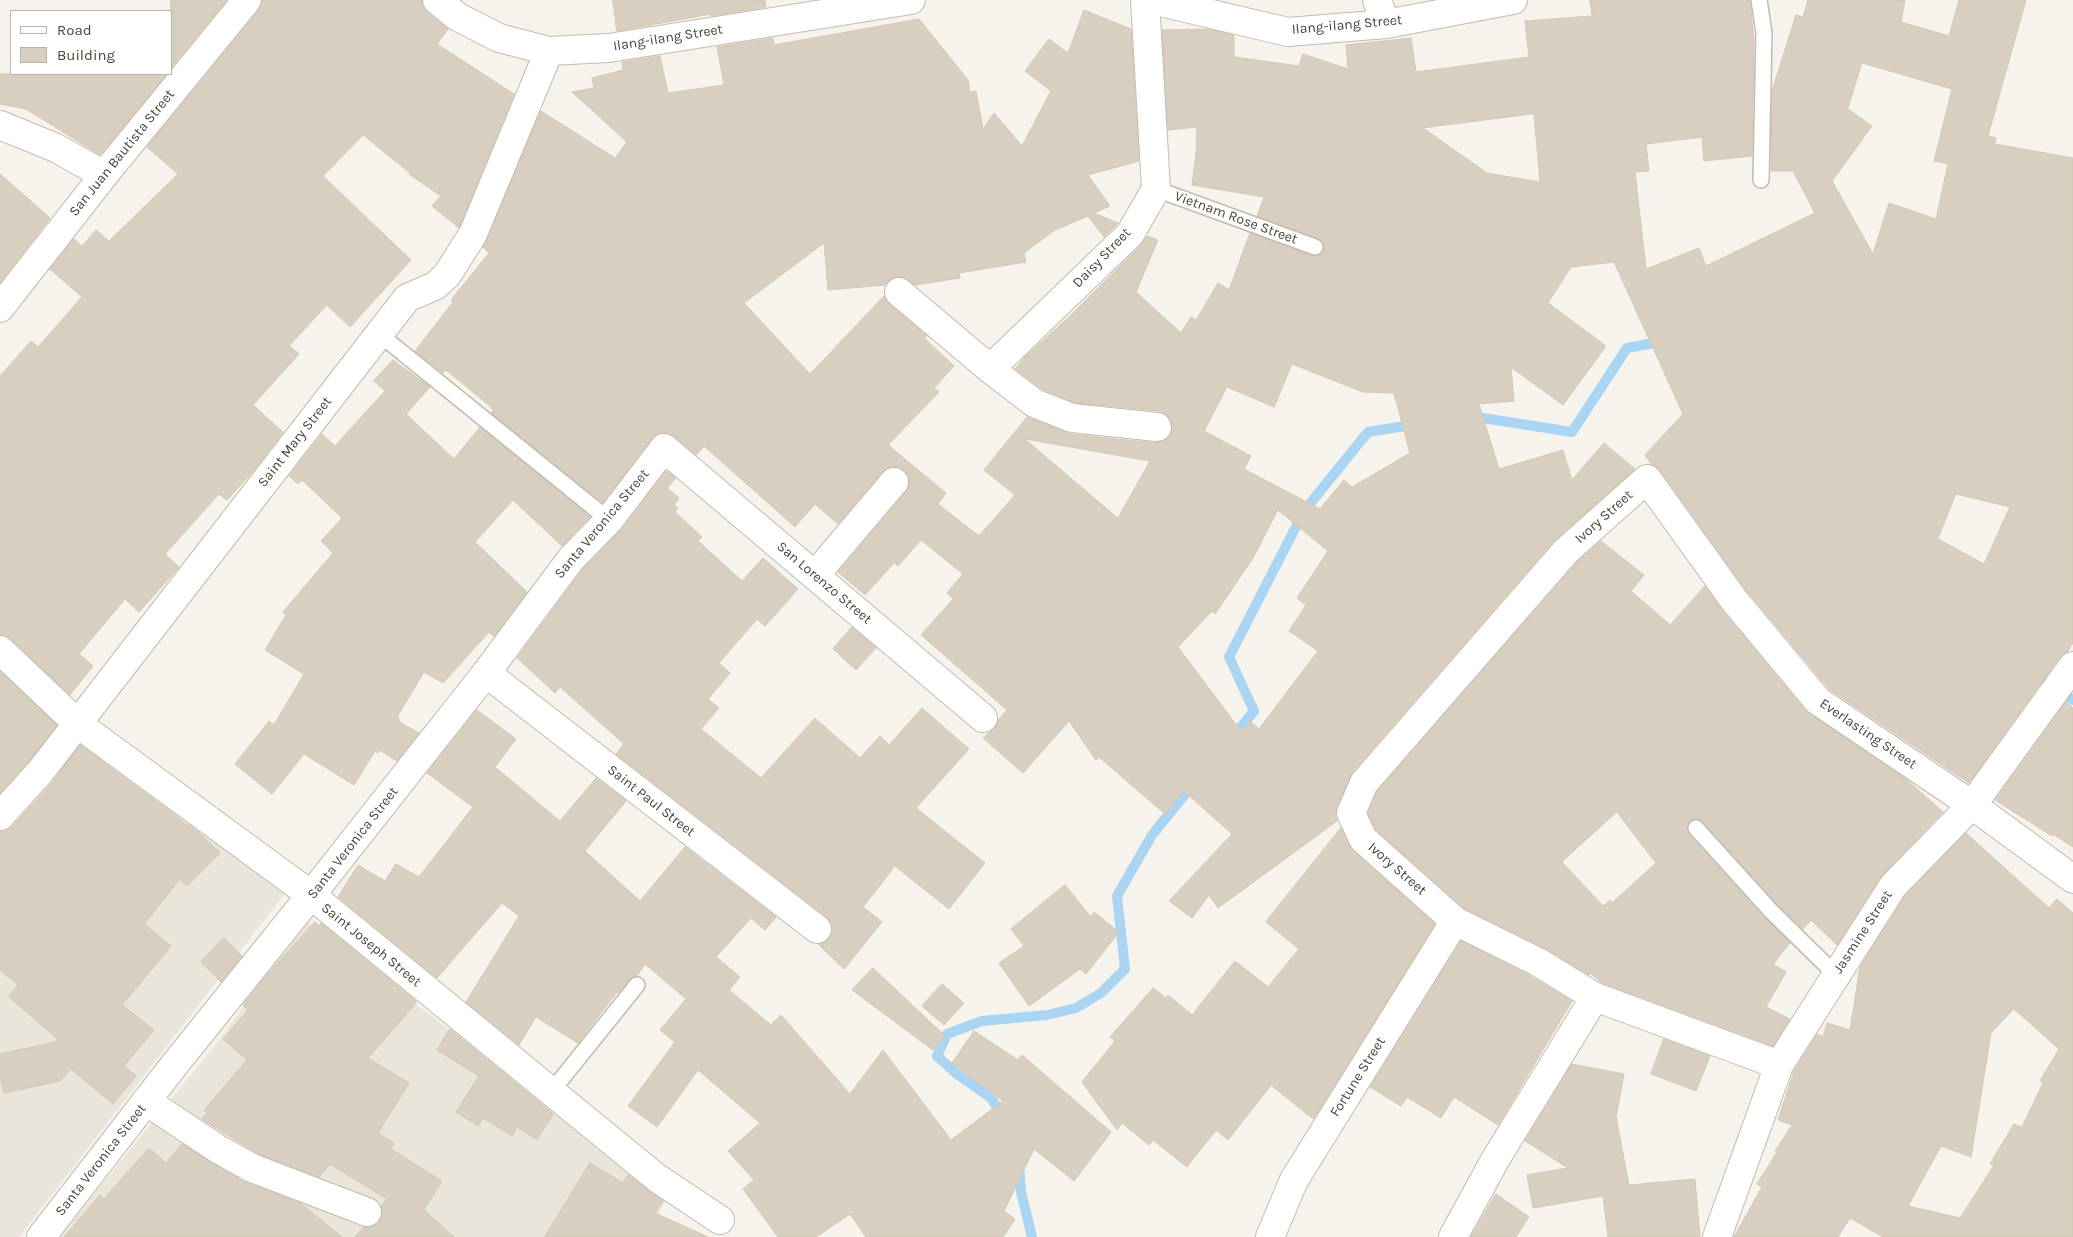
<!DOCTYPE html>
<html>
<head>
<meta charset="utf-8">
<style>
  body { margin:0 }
  #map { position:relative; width:2073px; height:1237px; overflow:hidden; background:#f6f3ec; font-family:Karla,sans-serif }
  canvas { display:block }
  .legend { position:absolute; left:10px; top:10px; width:162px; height:65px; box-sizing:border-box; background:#fff; border:1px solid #b7b4b0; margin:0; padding:6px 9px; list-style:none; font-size:15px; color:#4b4439 }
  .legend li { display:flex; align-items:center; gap:10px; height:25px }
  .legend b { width:25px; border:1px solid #b7b4b0 }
</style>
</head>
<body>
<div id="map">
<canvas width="2073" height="1237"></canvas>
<ul class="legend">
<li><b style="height:6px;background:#fff"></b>Road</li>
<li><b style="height:14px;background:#d8cfc1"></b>Building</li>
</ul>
</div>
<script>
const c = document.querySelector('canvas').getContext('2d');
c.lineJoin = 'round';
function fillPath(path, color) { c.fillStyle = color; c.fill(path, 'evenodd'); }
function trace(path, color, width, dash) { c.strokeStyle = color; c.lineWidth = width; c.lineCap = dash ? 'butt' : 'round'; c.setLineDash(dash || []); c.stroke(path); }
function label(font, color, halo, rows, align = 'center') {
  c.font = font + ' Karla,sans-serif'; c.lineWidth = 4; c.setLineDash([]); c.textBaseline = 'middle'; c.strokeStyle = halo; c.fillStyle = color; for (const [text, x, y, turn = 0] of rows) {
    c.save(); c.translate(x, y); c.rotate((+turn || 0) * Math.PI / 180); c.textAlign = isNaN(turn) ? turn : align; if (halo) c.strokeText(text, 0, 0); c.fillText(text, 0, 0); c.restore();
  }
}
const residential = new Path2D(`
  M0,647l286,245 -267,345h-19z
  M305,920l363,276 -21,41h-588l162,-199z`);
const stream = new Path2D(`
  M1470,416l102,16 55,-84 37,-7
  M2032,673l41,27
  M1232,738l22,-27 -25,-54 75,-146 64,-79 49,-8
  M1003,1117l-12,-19 -34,-24 -20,-18 10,-22 35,-13 65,-6 29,-7 25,-15 24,-24 -8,-73 35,-61 43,-53
  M1019,1164l2,28 11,45`);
const building = new Path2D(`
  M171,0h56l-56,68z
  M262,0h160l1,6 4,6 21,17 -11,15 77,50 -55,134 -27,-22 9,-10 -32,-22 1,-1 -47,-38 -40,41 88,84 -61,67 -23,-22 -38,41 10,8 -46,51 30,27 -29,38 -27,30 -8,-6 -54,60 14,13 -40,45 -14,-13 -46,55 14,12 -23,29 -59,-56 -11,-4v-259l31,-35 7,6 44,-50 -32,-28 24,-30 8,7 14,-16 13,11 69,-67 -31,-27 112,-137z
  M613,0h152l1,7 -55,9v-2l-94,17z
  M1590,0h160l4,42 -2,114 -48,5 -2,-24 -56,7 3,27 -14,1 11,97 53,-21 7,18 109,-53 -22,-42h-22l1,-80 24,-76 7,2 5,-17h97l-4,22 48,14 10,-36h67l-38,136 8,2 -1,6 78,14v485l-6,9 -7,5 -91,126 -140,-94 -83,-99 -86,-120 -9,-6 -6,-9 38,-41 -69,-152 -43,5 -23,36 58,43 -43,59 -52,-38 3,34 -35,3 20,65 64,-19 9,30 32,-37 31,26 -81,72 -202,232 -15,34 -2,7 2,7 -119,87 -9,-13 -17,23 -23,-17 63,-67 -48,-43 -19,23 -66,-57 -3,3 -27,-39 -46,52 -40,-35 12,-10 3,-8 9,-10 -86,-75 32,-36 -6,-6 16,-19 -42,-34 -23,26 -4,-3 -29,32 -27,-23 68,-80 3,-7v-8l-5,-7 -8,-3 -8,1 -6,4 -44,52 -23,-20 -20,23 -91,-81 -8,9 -22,-19 -8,-3 -8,1 -6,5 -49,64 -112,-90 2,-2 -2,-4 -45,-37 -3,3 -28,-22 38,-49 -2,-2 38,-47 -6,-6 58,-136 74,47 12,-16 -55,-50 22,-4 -2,-10 31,-8 -1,-8 38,-6 8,37 56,-8 -7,-38 56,-9 1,7 145,-26 49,61 2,12 6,-1 7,38 11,-16 28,33 29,-55 -26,-20 24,-32 19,14 16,-43 47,19 8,132 -51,14 22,31 -16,7 24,10 -14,14 -16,-21 -33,14 -31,23 2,9 -67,11 1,5 -45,7 -14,-8 -8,1 -8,7 -57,5 -4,-47 -80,60 66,71 74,-78 5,8 38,32 -3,2 30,28 -20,22 5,4 -51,53 58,48 -8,11 41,32 36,-41 -31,-25 43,-53 43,17 85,9 9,-2 6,-5 2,-7 -1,-8 -5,-7 -7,-3 -83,-8 -34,-14 -27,-20 10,-12 46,-42 70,-70 6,-9 11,4 -22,52 45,41 10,-16 5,3 22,-37 11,7 21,-57 62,23 9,-2 3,-4 -2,-9 -4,-3 -61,-22 7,-19 -72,-12 5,-40h-1l1,-18 -29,3 -6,-100 46,-1 26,6v22l65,9 4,-12 45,15 -2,-24 65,-7 5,34 113,-15 -4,-36 67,-5zM1862,63l90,26 -18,72 14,3 -12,55 -47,-16 -16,51 -41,-73 40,-55 -24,-17zM1534,114l6,68 -53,-9 -64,-45zM1292,364l71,28 31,1 16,60 -58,34 -8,-7 -24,29 -76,-40 7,-13 -47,-25 23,-44 47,20zM1025,439l125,22 -32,57zM1956,494l54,13 -26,57 -46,-25zM1278,510l50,41 -31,47 9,7 -17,26 29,20 -59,78 -9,-8 -9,10 -63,-84 34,-36 3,3 38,-56z
  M0,74h167l-67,81 -74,-46 -26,-5z
  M0,174l50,44 -50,65z
  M393,360l37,27 -24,27 48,45 26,-32 110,90 -28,29 -49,-46 -38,42 52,50 -33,44 -5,-4 -46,51 -19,-11 -27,45 2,1 -1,3 21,12 -22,28 -17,-11 -2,3 -3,-2 -21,34 -50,-31 -32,40 -37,-30 34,-43 5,4 30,-51 -39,-24 21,-35 -3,-3 50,-59 -12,-12 21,-23 -40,-38 -4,4 -9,-8 33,-42 13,12 50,-55 -11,-10z
  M666,471l10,7 -9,10 12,10 -5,7 4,3 -3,4 27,25 -4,4 44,40 21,-23 35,31 -33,37 -8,-7 -38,44 11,10 -22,26 11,9 -18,21 60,49 54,-60 45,40 20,-22 9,9 33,-37 47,41 -53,59 69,55 -36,46 -54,-43 -32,41 19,15 -38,47 -26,-25 5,-1 6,-4 3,-7v-8l-5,-7 -211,-163 8,-10 -64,-57 -5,6 -38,-35 66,-89 38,-39z
  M1601,541l43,34 -13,16 39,34 35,-39 17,24 84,101 101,69 36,32 -61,63 -45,70 -26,-25 -8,9 -25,-24 -75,-83 -8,-3 -6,2 -2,8 2,5 75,83 26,26 -17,21 13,8 -20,35 24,12 -17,27 -171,-63 -12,-10 -1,2 -44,-27 -81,-40 -88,-78 -8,-17 9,-22 200,-229zM1617,812l39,51 -44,40 -2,-3 -7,6 -41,-44z
  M852,627l24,21 -20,22 -23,-21z
  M0,672l57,53 -29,37 -28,31z
  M2066,702l7,6v139l-20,-13 -1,2 -57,-36z
  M477,710l39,29 -21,28 65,54 36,-43 30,23 -41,50 55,50 45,-54 91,70 -11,13 -14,-12 -35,39 24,20 -11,13 42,35 10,-10 69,79 33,-44 68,90 52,-39 -51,-38 22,-32 44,29 4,-5 89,77 -37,49 -40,-32 -30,62 11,8 -12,18h-137l-16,-23 -34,23h-38l-35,-48 11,-9 -26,-29 32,-28 -62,-53 -41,57 -29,-21 47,-64 -15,-12 26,-31 -41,-35 -8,12 -7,3 -12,14 -1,-1 -39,51 -42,-26 -17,28 -53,-43 53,-86 -17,-13 -65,75 -99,-81 20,-32 27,16 11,-17 23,13 54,-70 -46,-34z
  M80,745l96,71 11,10 2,-1 10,8 21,20 -33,33 -7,-7 -36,45 27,22 -49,59 32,25 -30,36 12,10 -23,28 -42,-35 -11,12 -56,12 -4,-17v-22l60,-13 -51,-44 9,-12 -18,-15v-139h5l7,-4 40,-44z
  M1341,828l12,23 82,73 -119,191 -3,4 -42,-34 -43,55 -12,-10 -29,37 -34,-27 -4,5 -27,-22 -5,7 -35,-48 33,-41 -5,-4 43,-49 13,10 2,-3 24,20 43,-54 33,26 31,-38 -33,-27z
  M1966,833l83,75 8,-9 16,14v324h-190l-33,-19 -12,19h-104l28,-50 -5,-3 20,-32 -2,-1 17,-26 -14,-5 16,-49 23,-37 6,3 4,-14 23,7 10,-63 45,-71zM2014,1009l45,40 -19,32 3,2 -21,44 -8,-3 -24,40 4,1 -34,53 -52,-12 33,-60 30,11 20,-124z
  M1065,885l26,32 3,-5 25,20 -33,42 -6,-5 -51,37 -30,-43 25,-17 -13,-17z
  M315,922l4,4 2,-3 96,79 -49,56 41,25 -31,50 16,10 -3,6 51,32 -18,29 30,27h-99l9,-10h6l7,-3 5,-7 -1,-11 6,-7 -57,-35 -11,13 -60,-23 -57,-35 5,-6 -3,-3 43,-50 -24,-21 25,-29 -5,-5 21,-27z
  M224,938l18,18 -21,26 -20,-20z
  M1461,941l69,35 42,25 -74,124 -44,-28 -13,21 -34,-21 -6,9 -31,-19z
  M873,968l72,68 -12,14 -81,-60z
  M942,984l22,19 -20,22 -22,-19z
  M450,1029l103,85 -16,26 -20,-13 -5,9 -29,-18 -5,8 -22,-14 23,-36 -42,-26z
  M1664,1039l46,17 -14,35 -45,-17z
  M1572,1064l52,10 -8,43 13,68 66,-6 5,58h-92l-5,-41 -70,12 -6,-33 41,-7 -43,-27z
  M182,1144l62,38 56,21 42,34h-278l36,-42 4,4 45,-51 17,15z
  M590,1163l33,20 5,-8 35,26 -8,12 53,24h-163z
  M1496,1194l33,23 -13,20h-45z`);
const service = new Path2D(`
  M1759,0l5,33 -3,147
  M1156,189l159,58
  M378,333l231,187
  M1696,828l75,83 64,63
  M551,1092l86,-107`);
const minor = new Path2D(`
  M1377,0l9,24
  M899,292l91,77 44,34 38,15 85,9
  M0,308l104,-133
  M990,369l140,-135 26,-45 -11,-189
  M815,575l79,-93
  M0,650l78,74 233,171 346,283 63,42
  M486,673l331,256
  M0,816l40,-44 367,-474 28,-12 12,-11 26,-41 76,-183
  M1779,1065l-184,-68 -57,-35 -83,-41 -92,-82 -12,-26 13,-30 202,-232 81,-72 87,121 84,101 154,104 101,74
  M146,1101l72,48 34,19 115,44
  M41,1237l134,-173 136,-169 175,-222 85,-114 38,-39 55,-72 319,270
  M1270,1237l24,-57 161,-259
  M1453,1237l42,-77 100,-163
  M1717,1237l62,-172 114,-179 79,-81 101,-139`);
const tertiary = new Path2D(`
  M437,0l21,17 41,21 50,13 60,-3 302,-48
  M1152,0l136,32 98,-8 127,-24
  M0,125l56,23 48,27 143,-175`);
const streetNames = [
  ["Ilang-ilang Street",1347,25,-5],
  ["Ilang-ilang Street",668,38,-9],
  ["San Juan Bautista Street",122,153,-51],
  ["Vietnam Rose Street",1236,218,20],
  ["Daisy Street",1102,258,-46],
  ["Saint Mary Street",295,442,-52],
  ["Ivory Street",1604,517,-42],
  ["Santa Veronica Street",602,524,-50],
  ["San Lorenzo Street",824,583,40],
  ["Everlasting Street",1868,734,34],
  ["Saint Paul Street",651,801,38],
  ["Santa Veronica Street",353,843,-52],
  ["Ivory Street",1397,869,41],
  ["Jasmine Street",1863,932,-57],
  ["Saint Joseph Street",371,945,39],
  ["Fortune Street",1358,1077,-58],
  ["Santa Veronica Street",101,1160,-52]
];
fillPath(residential, '#eae5da');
trace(stream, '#a9d4f2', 10);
fillPath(building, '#d8cfc1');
trace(building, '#d3c7b4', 1);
trace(service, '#c2bbae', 18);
trace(minor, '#c2bbae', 30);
trace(tertiary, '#c2bbae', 30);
trace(service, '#fff', 15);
trace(minor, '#fff', 28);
trace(tertiary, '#fff', 28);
label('14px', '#4b4439', '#fff', streetNames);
</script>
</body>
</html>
